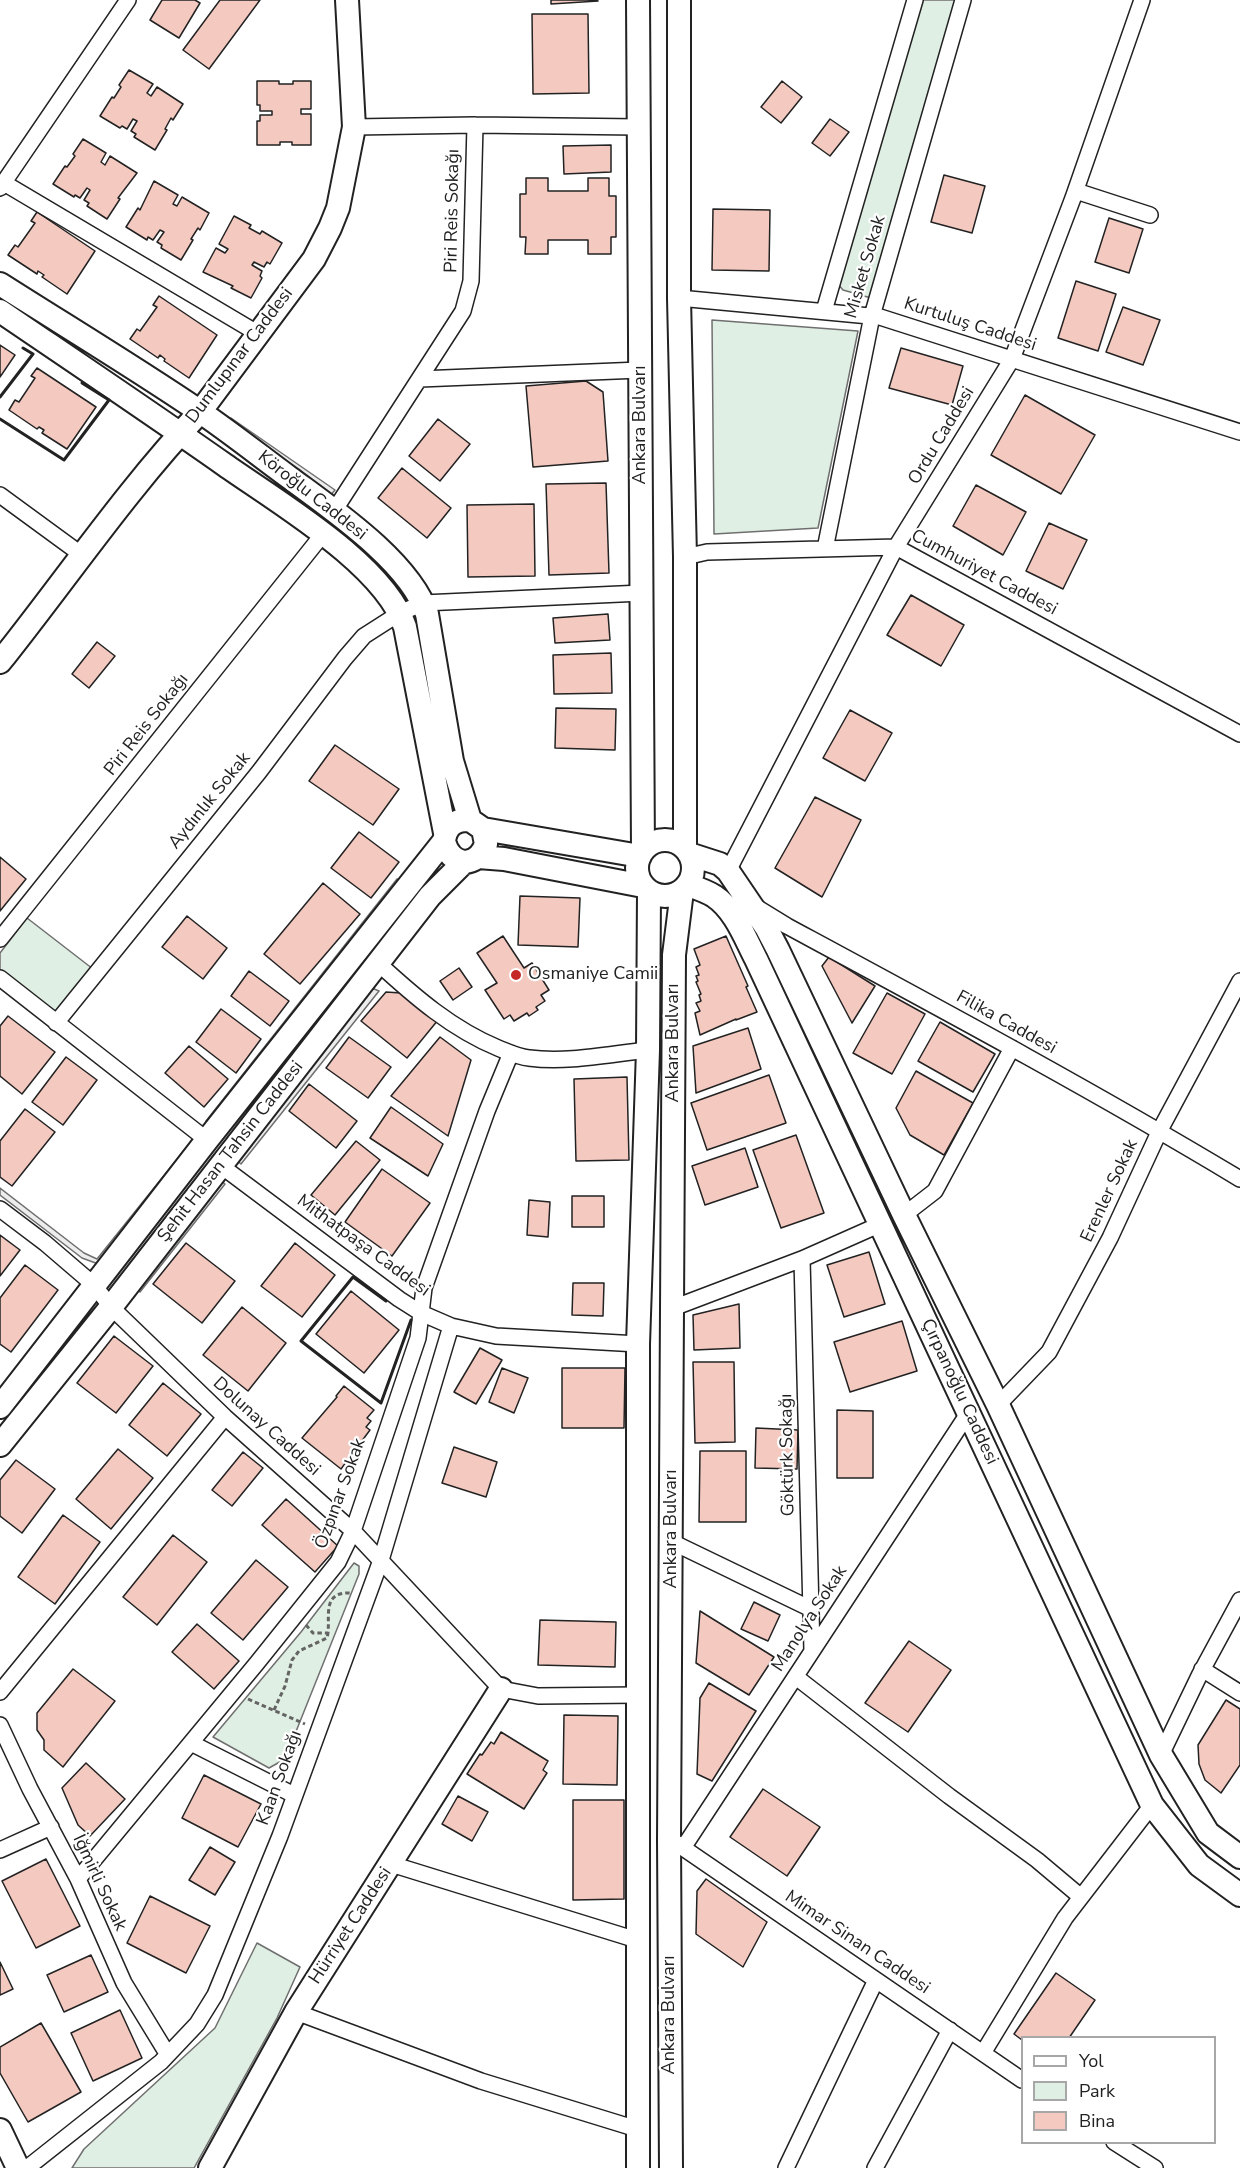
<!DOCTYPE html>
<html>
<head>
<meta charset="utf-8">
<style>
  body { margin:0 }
  #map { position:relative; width:1240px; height:2168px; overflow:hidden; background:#fff; font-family:"Nunito Sans",sans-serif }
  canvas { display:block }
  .legend { position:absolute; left:1021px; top:2036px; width:195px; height:108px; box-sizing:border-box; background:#fff; border:2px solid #a7a7a7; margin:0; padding:8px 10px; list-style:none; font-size:18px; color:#222 }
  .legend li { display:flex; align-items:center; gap:12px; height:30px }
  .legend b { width:30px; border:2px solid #a7a7a7 }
</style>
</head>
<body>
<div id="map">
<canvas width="1240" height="2168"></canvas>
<ul class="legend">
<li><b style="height:8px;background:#fff"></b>Yol</li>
<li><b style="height:16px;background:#e0efe3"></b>Park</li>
<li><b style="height:16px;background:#f3c9c0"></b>Bina</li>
</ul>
</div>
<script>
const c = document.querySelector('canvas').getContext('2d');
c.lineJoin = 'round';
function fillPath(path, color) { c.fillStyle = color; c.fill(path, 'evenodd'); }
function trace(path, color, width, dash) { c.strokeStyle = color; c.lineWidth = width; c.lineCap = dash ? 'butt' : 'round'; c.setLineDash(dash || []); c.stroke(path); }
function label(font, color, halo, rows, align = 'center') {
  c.font = font + ' "Nunito Sans",sans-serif'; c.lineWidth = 4.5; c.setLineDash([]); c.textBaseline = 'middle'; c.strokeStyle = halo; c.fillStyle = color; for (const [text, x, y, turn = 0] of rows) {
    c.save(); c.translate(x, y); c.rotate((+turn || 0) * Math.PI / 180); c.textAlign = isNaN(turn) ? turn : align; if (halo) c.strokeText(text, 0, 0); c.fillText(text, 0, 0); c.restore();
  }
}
const green = new Path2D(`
  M920,0h39l-88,298 -28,-8 -6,-7z
  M712,320l146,11 -40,197 -104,6z
  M27,918l66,51 -36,46 -57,-45v-17z
  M354,1563l5,3v8l-74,185 -16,9 -56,-31 88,-105z
  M257,1943l43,24 -23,51 -83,150h-122l12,-19 131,-121z`);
const parking = new Path2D(`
  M231,418l104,72 -5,6 -103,-73z
  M397,879l5,3 -190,242 -6,-3z
  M372,988l7,3 -138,173 -7,-6z
  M190,1143l5,3 -94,119 -19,-7 -82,-63v-7l84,65 13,6z
  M220,1180l5,4 -85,108 -5,-4z`);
const building = new Path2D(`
  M162,0h33l5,3 -21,35 -29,-18z
  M220,0h40l-51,69 -26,-19z
  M551,0h46l1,1 -47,3z
  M532,14h56l1,79 -56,1z
  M129,70l24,14 -6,9 4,3 6,-9 26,17 -10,16 -2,-2 -6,11 2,1 -12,20 -21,-13 2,-3 -5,-3 6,-10 -4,-2 -6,10 -5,-3 -2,2 -20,-12 12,-19 2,1 7,-11 -2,-2z
  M257,81h22v3h14v-3h18v28h-10v5h10v31h-19v-3h-12v3h-23v-24h3v-6h12v-4h-12v-6h-3z
  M782,81l20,16 -21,26 -20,-16z
  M830,119l19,13 -19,24 -18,-13z
  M83,139l23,14 -5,9 4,3 5,-9 27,17 -19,25 2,1 -13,20 -20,-13 2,-3 -5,-3 6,-10 -3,-2 -7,10 -5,-3 -1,2 -21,-13 12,-18 2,1 8,-11 -2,-2z
  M611,145v27l-47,2 -1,-28z
  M944,175l41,11 -13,47 -41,-11z
  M526,178h22v13h40v-13h21v18h7v41h-5v17h-23v-14h-40v14h-23l1,-17h-6v-43h6z
  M154,181l24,14 -5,9 4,2 5,-9 27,16 -9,17 -2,-2 -7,11 2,1 -12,20 -20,-12 1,-3 -5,-3 7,-10 -4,-2 -7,10 -5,-3 -1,3 -21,-13 12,-19 2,2z
  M713,209l57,1 -1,61 -57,-1z
  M37,212l58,39 -28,43 -25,-17 2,-2 -6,-4 -1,3 -29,-19 7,-10 3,2 17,-24 -4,-2z
  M234,216l17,9 -2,3 11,6 2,-3 20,12 -12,21 -3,-2 -3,5 -10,-5 -2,3 10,6 -2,5 2,2 -11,20 -20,-10 2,-2 -30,-14 13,-24 9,5 3,-4 -9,-5z
  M1109,218l34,11 -14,44 -34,-11z
  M1076,281l40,13 -18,57 -40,-13z
  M159,296l58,39 -28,43 -25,-17 1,-2 -5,-4 -2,3 -28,-19 7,-10 3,2 17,-24 -4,-2z
  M1123,307l37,13 -17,45 -37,-13z
  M0,345l15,10 -15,22z
  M901,348l62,18 -11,39 -63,-17z
  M37,368l59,39 -29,42 -25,-16 2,-3 -5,-3 -2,2 -28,-19 6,-10 4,2 16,-24 -4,-2z
  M586,381l17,11 5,69 -75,6 -7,-81z
  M1025,395l70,40 -34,59 -70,-39z
  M438,419l32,25 -30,37 -31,-25z
  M402,468l49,40 -24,30 -49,-40z
  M606,483l3,90 -60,2 -3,-91z
  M976,485l50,27 -23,43 -50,-29z
  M534,504l1,72 -67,1 -1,-72z
  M1049,523l38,17 -24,49 -37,-18z
  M911,595l53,30 -23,41 -54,-31z
  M608,614l2,26 -55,3 -2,-25z
  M97,642l18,14 -26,32 -17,-14z
  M611,653l1,40 -58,1 -1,-39z
  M556,708l60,1 -1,41 -60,-2z
  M850,710l42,23 -27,48 -42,-23z
  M335,745l64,44 -26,36 -64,-44z
  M815,797l46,23 -39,77 -47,-29z
  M359,832l40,30 -28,36 -40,-30z
  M0,857l26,22 -26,32z
  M323,883l37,31 -60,70 -36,-30z
  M520,896l60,2 -2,49 -60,-2z
  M187,916l40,32 -24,31 -41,-32z
  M503,936l21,32 8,-5 17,27 -8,5 4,6 -9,6 2,3 -9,6 -2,-3 -13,8 -4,-6 -6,4 -19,-29 12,-7 -20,-30z
  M726,936l22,50 -2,1 11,25 -21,8v-1l-36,16 -5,-22 5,-2 -4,-8 5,-2 -2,-6 2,-1 -5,-12 2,-1 -2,-5 3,-1 -3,-8 4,-2 -6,-16z
  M829,957l46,29 -23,37 -30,-57z
  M459,968l13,19 -19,13 -13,-19z
  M249,971l40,30 -19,25 -39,-30z
  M386,992l15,1 37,27 -31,38 -46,-37z
  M887,993l38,21 -33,60 -39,-21z
  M221,1009l40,30 -25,34 -40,-31z
  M8,1016l47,36 -33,42 -22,-18v-50z
  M940,1022l55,32 -22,38 -55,-31z
  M748,1028l13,41 -65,24 -3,-47z
  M349,1037l42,30 -23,31 -42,-30z
  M440,1037l31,23 -23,76 -57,-40z
  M189,1046l39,33 -24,28 -39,-34z
  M66,1057l31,23 -34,45 -31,-23z
  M916,1071l57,32 -29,52 -34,-20 -14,-27z
  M769,1075l17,48 -79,27 -16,-47z
  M627,1077l2,83 -53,1 -2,-82z
  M309,1084l48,37 -21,27 -47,-37z
  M391,1107l52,37 -15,32 -58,-38z
  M25,1109l30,23 -43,54 -12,-9v-36z
  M796,1135l28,78 -43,15 -28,-78z
  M356,1141l24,19 -45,55 -24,-20z
  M745,1148l13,39 -53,18 -13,-39z
  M382,1169l48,34 -38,53 -47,-34z
  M572,1196h32v31h-32z
  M529,1200l21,2 -2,35 -21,-2z
  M0,1235l20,15 -20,26z
  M186,1243l49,38 -33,42 -49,-39z
  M295,1243l40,32 -33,42 -41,-31z
  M869,1252l16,52 -41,13 -17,-52z
  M25,1265l33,25 -47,62 -11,-8v-46z
  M573,1283h31l-1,33 -31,-1z
  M351,1291l48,39 -35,43 -48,-39z
  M739,1304l1,44 -46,2 -1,-35z
  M242,1307l44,36 -38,48 -45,-36z
  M902,1321l15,50 -67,21 -16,-50z
  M114,1336l39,30 -37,47 -39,-30z
  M480,1348l22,12 -26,44 -22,-12z
  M693,1362h41l1,80 -40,1z
  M502,1368l26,10 -14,35 -25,-11z
  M562,1368h63l-1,60h-62z
  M163,1383l38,31 -34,42 -38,-31z
  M344,1386l30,24 -7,8 4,3 -5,6 4,3 -29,39 -39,-31 35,-41 -1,-1z
  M837,1410l36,1v67h-36z
  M756,1428l42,2 -1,39 -42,-1z
  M454,1447l43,15 -11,35 -44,-14z
  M118,1449l35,29 -42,51 -35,-30z
  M700,1451h46v71h-47z
  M243,1452l20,16 -31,38 -20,-16z
  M16,1460l39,29 -33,44 -22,-17v-36z
  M286,1499l52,47 -23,26 -53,-47z
  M63,1515l37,27 -45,62 -37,-27z
  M173,1535l34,27 -50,63 -34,-28z
  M256,1560l32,27 -45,53 -32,-27z
  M754,1602l26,13 -12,26 -27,-12z
  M700,1611l74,46 -25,38 -53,-32z
  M540,1620l76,2 -1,45 -77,-2z
  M197,1624l42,37 -25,28 -42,-37z
  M909,1641l42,29 -43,62 -43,-29z
  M73,1669l42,32 -52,66 -19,-17v-10l-7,-10v-17z
  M709,1683l47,28 -44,70 -15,-7 3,-76z
  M1226,1700l14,9v56l-19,28 -16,-13 -6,-16 -1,-19z
  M564,1715l54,1 -1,69 -54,-1z
  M501,1732l47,29 -5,9 4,3 -23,36 -57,-35 13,-20 2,1 9,-13 3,2z
  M86,1763l39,36 -35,37 -12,-11 -16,-37z
  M204,1775l57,29 -23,43 -56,-29z
  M763,1789l57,38 -33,49 -57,-39z
  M458,1796l30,16 -16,29 -30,-17z
  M573,1800h51v99l-51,1z
  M210,1847l25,15 -20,33 -26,-15z
  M46,1859l34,67 -44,22 -34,-67z
  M706,1879l61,43 -24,45 -47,-33 1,-43z
  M150,1896l60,30 -24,47 -59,-30z
  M91,1955l17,37 -44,20 -17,-37z
  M0,1962l13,27 -13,6z
  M1056,1973l39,27 -26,38h-47v2l-8,-6z
  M120,2010l22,48 -49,23 -22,-48z
  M41,2023l40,69 -53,30 -28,-49v-26z`);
const path = new Path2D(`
  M306,1625l7,8h15
  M248,1699l57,25
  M274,1710l11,-24 7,-26 7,-9 28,-13c5,-17 -8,-47 24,-45`);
const street = new Path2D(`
  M354,127l121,-2 163,2
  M4,183l253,150
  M0,188l128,-188
  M1076,191l74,24
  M679,298l201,19 360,115
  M824,311l91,-311
  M420,379l220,-9
  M0,495l82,60
  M334,511l129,-200 8,-30 4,-156
  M825,549l47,-233 91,-316
  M685,557l22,-5 189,-5 344,187
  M728,871l168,-324 116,-188 61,-161 69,-198
  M756,907l31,19c152,82 305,164 453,253
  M0,939l323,-405
  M378,963c37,34 74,66 120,85 10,4 20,9 31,10 39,5 80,-4 119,-8
  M0,978l207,162
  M56,1023l203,-251 86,-114 19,-22 36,-23 23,-10 219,-10
  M220,1165l179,134 22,14 30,13 45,10 142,8
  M0,1209l45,34 49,42 17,22 114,110 128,114 148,158 37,7 100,-1
  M904,1215l31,-24 77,-143
  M802,1259l10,392
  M673,1308l129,-49 79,-35
  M998,1405l51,-53 61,-114 50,-108 80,-149
  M672,1542l139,67
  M1202,1669l38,24
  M796,1677l153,119 88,64 44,37
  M0,1692l225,-275
  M0,1725l30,64 48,90 46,104 44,72
  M191,1743l103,52
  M1161,1755l39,-81 40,-74
  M676,1843l346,237
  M683,1848l286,-436
  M0,1850l51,-23
  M391,1864l249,77
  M78,1879l179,-216 81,-101 15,-31 65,-193 6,-50 63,-177 24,-58
  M296,2012l185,69 156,48
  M983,2053l82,-135 87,-113
  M1114,2142l41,26
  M27,2168l134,-106 36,-38 18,-29 65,-159 101,-276 70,-234
  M786,2168l90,-188
  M875,2168l75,-138`);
const secondary = new Path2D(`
  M638,0l5,851
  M679,0v298l6,259v291
  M0,284c66,42 134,83 199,127 31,21 61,45 91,67 43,32 120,84 137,136l25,147 18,59
  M0,311c75,51 151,102 225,154 54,38 160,100 180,162l40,206
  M0,662c67,-84 127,-173 200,-250l114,-153 16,-31 8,-20 16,-81 -7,-127
  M483,829l157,27
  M637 868a28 28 0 1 1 56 0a28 28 0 1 1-56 0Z
  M689,854l31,10 8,7 38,56 12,23 126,265 94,190 163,350 47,78 32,24
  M478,857l26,2 139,27
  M688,885c9,3 18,6 26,11 21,14 31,42 42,63l396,846 47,60 41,30
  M0,1407l207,-267 237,-299c2,-15 11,-22 26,-21l13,9 3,15c-9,25 -36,23 -42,-3
  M0,1445l111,-138 319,-411 34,-34
  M0,2130l18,38
  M210,2168l86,-156 205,-323
  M638,2168v-824l10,-294 1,-158
  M671,2168l-2,-329 5,-884 8,-64`);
const wall = new Path2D(`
  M0,397l33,-43 -10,-6
  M0,419l64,41 45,-60 -27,-17
  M386,1301l-33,-24 -52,64 80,62 30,-83`);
const markers = [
  [516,975,6,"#c62828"]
];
const streetNames = [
  ["Piri Reis Sokağı",453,211,-89],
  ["Misket Sokak",866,267,-74],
  ["Kurtuluş Caddesi",970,325,18],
  ["Dumlupınar Caddesi",240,356,-53],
  ["Ankara Bulvarı",641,425,-90],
  ["Ordu Caddesi",942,436,-59],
  ["Köroğlu Caddesi",312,496,38],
  ["Cumhuriyet Caddesi",984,573,28],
  ["Piri Reis Sokağı",147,725,-52],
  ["Aydınlık Sokak",210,801,-51],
  ["Filika Caddesi",1006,1023,29],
  ["Ankara Bulvarı",674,1043,-90],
  ["Şehit Hasan Tahsin Caddesi",231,1152,-52],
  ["Erenler Sokak",1110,1191,-65],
  ["Mithatpaşa Caddesi",363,1246,36],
  ["Çırpanoğlu Caddesi",959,1392,65],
  ["Dolunay Caddesi",266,1427,42],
  ["Göktürk Sokağı",788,1455,-91],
  ["Özpınar Sokak",341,1494,-70],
  ["Ankara Bulvarı",672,1529,-90],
  ["Manolya Sokak",810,1619,-57],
  ["Kaan Sokağı",280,1778,-70],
  ["İğmirli Sokak",99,1883,65],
  ["Hürriyet Caddesi",351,1926,-57],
  ["Mimar Sinan Caddesi",857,1943,34],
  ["Ankara Bulvarı",670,2015,-90]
];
const poiNames = [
  ["Osmaniye Camii",528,975]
];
fillPath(green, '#e0efe3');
trace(green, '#6f6f6f', 1.5);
fillPath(parking, '#ededed');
trace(parking, '#6f6f6f', 1.5);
fillPath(building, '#f3c9c0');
trace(building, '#222', 1.5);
trace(street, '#222', 18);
trace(secondary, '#222', 26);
trace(path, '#646464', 3, [4.5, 3]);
trace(street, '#fff', 15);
trace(secondary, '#fff', 22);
trace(wall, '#222', 3);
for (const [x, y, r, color] of markers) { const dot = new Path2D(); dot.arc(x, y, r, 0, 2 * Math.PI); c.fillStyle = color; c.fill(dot); trace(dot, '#fff', 2); }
label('18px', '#222', '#fff', streetNames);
label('18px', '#222', '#fff', poiNames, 'left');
</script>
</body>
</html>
